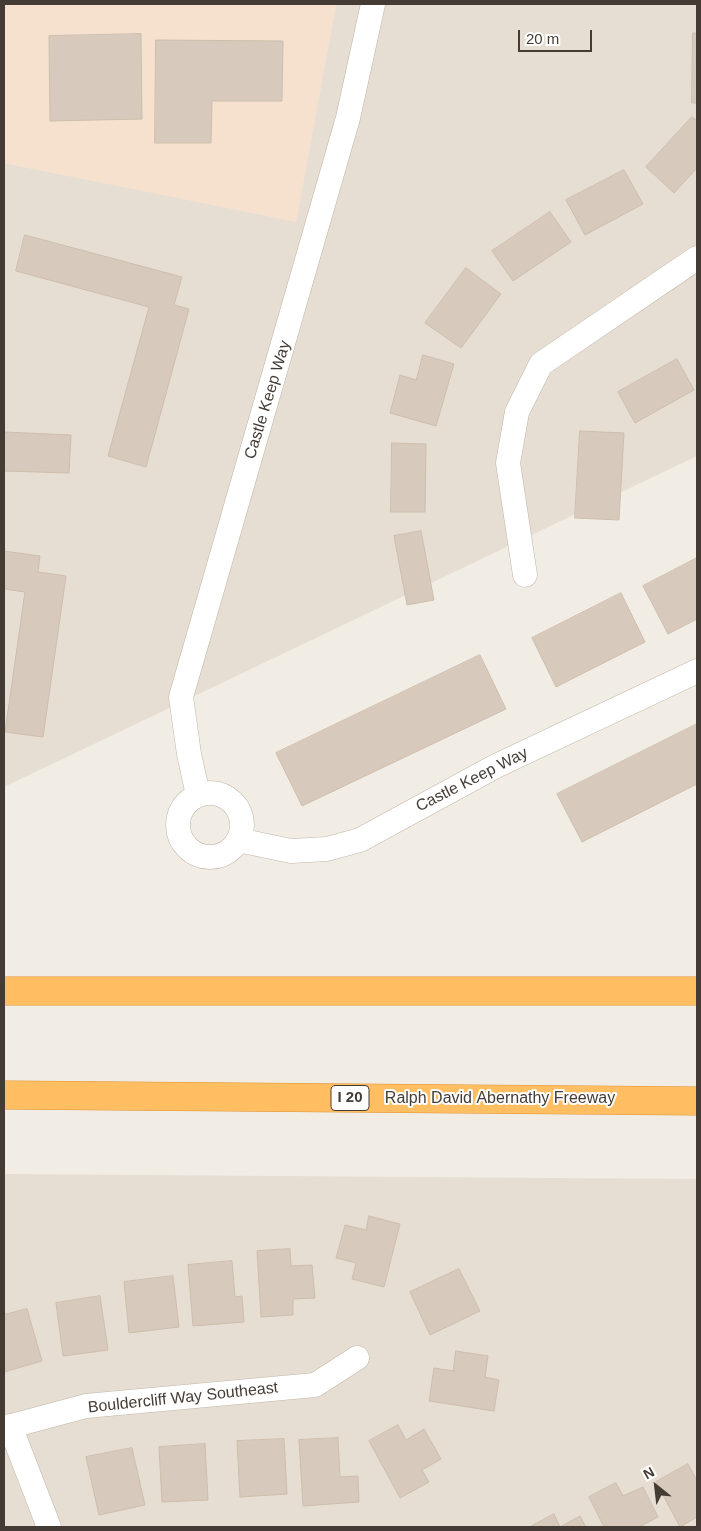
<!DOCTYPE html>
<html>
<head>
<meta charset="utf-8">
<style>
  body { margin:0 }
  #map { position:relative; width:701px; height:1531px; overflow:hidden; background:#f2ede4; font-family:Arial,sans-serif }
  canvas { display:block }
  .frame { position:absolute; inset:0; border:5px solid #443c34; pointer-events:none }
  .north { position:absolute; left:631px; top:1461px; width:50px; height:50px; -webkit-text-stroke:4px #fff; paint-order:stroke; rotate:331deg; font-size:14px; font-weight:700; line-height:20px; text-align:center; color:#443c34 }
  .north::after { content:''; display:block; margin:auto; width:18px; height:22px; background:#443c34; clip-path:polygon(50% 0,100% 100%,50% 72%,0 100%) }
  .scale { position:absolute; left:518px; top:30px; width:74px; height:22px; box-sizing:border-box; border:2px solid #443c34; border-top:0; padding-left:6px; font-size:15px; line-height:18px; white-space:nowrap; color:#443c34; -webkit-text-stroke:4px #fff; paint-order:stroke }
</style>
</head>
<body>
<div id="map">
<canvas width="701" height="1531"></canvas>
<div class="frame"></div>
<div class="north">N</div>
<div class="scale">20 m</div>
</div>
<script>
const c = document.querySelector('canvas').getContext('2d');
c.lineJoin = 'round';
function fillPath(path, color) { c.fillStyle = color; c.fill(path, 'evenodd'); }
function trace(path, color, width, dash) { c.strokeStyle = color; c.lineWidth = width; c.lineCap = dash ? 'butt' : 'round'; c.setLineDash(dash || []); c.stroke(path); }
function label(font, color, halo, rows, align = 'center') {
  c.font = font + ' Arial,sans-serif'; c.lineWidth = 4; c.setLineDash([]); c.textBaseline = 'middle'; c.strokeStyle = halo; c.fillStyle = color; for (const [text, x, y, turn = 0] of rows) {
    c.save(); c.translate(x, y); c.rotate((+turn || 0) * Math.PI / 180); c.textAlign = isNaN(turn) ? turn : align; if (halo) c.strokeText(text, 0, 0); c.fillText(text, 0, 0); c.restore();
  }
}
const residential = new Path2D(`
  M336,4h361v452l-693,331v-624l292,58z
  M4,1174l693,5v348h-693z`);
const commercial = new Path2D(`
  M4,4h332l-40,218 -292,-59z`);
const building = new Path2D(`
  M693,33h4v70h-5z
  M141,34l1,85 -92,2 -1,-85z
  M156,40l127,1 -1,60h-70l-1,42h-56z
  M692,117l5,4v47l-23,25 -28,-26z
  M624,170l19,34 -58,31 -19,-35z
  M550,212l21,30 -58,39 -21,-30z
  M25,235l157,42 -8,28 15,4 -43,158 -38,-11 41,-149 -133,-36z
  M466,268l35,26 -40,54 -36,-25z
  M423,355l31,9 -18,62 -46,-13 10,-38 16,5z
  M677,359l17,31 -59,33 -17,-31z
  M580,431l44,2 -5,87 -44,-2z
  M4,432l67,3 -2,38 -65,-2z
  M392,443l34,1 -1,68h-34z
  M421,531l13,69 -27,5 -13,-69z
  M4,551l36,5 -2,16 28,4 -23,161 -38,-5 20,-140 -21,-3z
  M697,558v61l-29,15 -25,-48z
  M621,593l24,49 -89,45 -24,-49z
  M480,655l26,54 -204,97 -26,-53z
  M697,724v60l-115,58 -25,-48z
  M369,1216l31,8 -16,63 -32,-8 4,-16 -20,-5 9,-33 21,5z
  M290,1249l1,17 21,-1 3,33 -22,1v16l-32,2 -4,-66z
  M232,1261l3,36 7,-1 2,26 -51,4 -5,-61z
  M459,1269l21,42 -50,24 -20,-43z
  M173,1276l6,51 -50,6 -5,-51z
  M100,1296l8,54 -45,6 -7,-53z
  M27,1309l15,52 -38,11v-57z
  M456,1351l32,5 -3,21 14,3 -5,31 -65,-10 5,-33 19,3z
  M398,1425l8,15 18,-11 17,30 -19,11 7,12 -29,16 -31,-57z
  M338,1438l2,39 18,-1 1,26 -56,4 -4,-66z
  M284,1439l3,55 -47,3 -3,-56z
  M205,1444l3,56 -46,2 -3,-55z
  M132,1448l13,57 -46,10 -13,-58z
  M688,1464l9,17v36l-17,10 -24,-45z
  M616,1483l7,13 20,-9 15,30 -19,10h-35l-15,-30z
  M554,1514l6,13 20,-11 6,11h-56z`);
const street = new Path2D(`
  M525,575l-17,-112 9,-51 24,-48 156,-106
  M178 825a32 32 0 1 1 64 0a32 32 0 1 1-64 0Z
  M198,795l-9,-41 -8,-57 167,-579 25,-114
  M238,840l53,11 36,-2 33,-9 136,-74 201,-95
  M10,1426l39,101
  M4,1428l82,-22 229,-21 42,-27`);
const highway = new Path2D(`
  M4,991h693
  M4,1095l693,6`);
const shields = [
  [350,1098,38]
];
const shieldNames = [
  ["I 20",350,1098]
];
const streetNames = [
  ["Castle Keep Way",268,400,-73],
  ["Castle Keep Way",472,780,-27],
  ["Ralph David Abernathy Freeway",500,1099],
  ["Bouldercliff Way Southeast",183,1398,-6]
];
fillPath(residential, '#e6ded2');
fillPath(commercial, '#f5e1ce');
fillPath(building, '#d7cabc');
trace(building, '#cebeac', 1);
trace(street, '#c0b6a9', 25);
trace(highway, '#de9131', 29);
trace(street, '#fff', 24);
trace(highway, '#ffbe62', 28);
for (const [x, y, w] of shields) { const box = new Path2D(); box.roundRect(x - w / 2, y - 12.5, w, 25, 4); c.fillStyle = '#fff'; c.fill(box); trace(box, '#443c34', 1); }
label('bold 15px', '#443c34', null, shieldNames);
label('16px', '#443c34', '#fff', streetNames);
</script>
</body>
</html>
